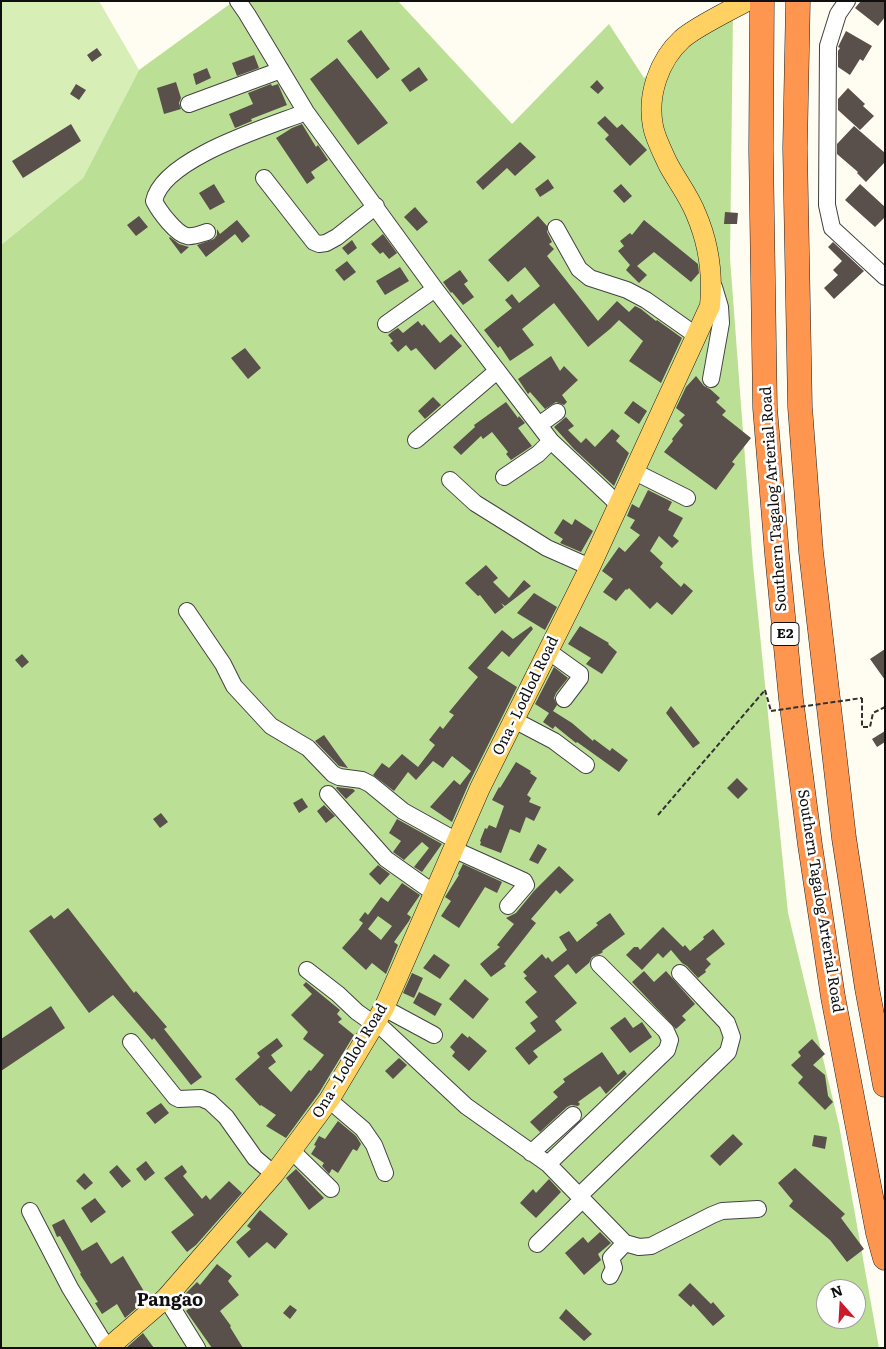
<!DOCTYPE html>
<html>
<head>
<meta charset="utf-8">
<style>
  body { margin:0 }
  #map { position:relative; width:886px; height:1349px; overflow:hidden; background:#fffcf2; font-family:Literata,serif }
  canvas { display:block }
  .frame { position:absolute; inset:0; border:2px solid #0f0f0f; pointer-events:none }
  .north { position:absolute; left:816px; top:1279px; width:50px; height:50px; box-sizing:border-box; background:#fff; border:1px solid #9f9f9f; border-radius:50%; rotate:341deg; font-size:14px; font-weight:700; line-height:20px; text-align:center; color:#0f0f0f }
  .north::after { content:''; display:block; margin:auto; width:18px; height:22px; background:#cc1a2d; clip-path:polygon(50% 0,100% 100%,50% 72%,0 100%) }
</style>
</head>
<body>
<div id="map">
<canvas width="886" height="1349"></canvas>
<div class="frame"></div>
<div class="north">N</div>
</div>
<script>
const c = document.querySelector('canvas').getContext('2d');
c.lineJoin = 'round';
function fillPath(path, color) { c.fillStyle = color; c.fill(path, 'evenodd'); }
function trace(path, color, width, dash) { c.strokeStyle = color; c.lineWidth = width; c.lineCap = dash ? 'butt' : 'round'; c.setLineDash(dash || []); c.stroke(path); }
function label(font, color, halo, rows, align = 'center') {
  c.font = font + ' Literata,serif'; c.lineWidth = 5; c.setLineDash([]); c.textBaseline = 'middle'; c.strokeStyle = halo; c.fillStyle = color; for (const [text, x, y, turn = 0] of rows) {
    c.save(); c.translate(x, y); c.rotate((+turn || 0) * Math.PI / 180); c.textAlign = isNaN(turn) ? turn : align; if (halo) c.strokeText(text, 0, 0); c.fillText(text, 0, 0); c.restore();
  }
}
const green = new Path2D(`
  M1,1h98l40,69 -56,108 -82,67z`);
const forest = new Path2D(`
  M234,1h164l114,123 97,-100 35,54 89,-64 -3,244 23,307 35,348 51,212 40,223h-878v-1103l82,-67 56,-108zM826,1289h30v30h-30z`);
const building = new Path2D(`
  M861,1h24v16l-7,9 -23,-18z
  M361,30l29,39 -13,10 -30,-38z
  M846,31l26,15 -9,15 -3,-2 -10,16 -12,-8v-16l2,-3 -2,-1z
  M97,48l5,7 -10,7 -5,-7z
  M254,55l5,13 -22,8 -5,-13z
  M337,58l51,65 -30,22 -48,-66z
  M419,67l9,13 -18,12 -9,-12z
  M207,68l4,10 -15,7 -3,-11z
  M597,80l7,8 -6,6 -8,-7z
  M176,82l5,16 -2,5 2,6 -17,5 -7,-26z
  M76,84l10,6 -7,10 -9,-6z
  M271,84l1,2 6,-2 9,21 -36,14 1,2 -17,7 -6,-14 24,-10 -5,-11z
  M848,88l17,16 -2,2 11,10 -14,14 -22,-20v-11z
  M605,116l12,12 5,-4 25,26 -17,16 -25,-27 4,-4 -12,-12z
  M71,124l10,17 -58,37 -11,-17z
  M302,124l14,23 2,-2 10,15 -17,12 4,6 -8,6 -31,-46 16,-10z
  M854,126l31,27v9l-19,20 -9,-9 1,-1 -21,-18v-10z
  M520,142l16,15 -21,19 -8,-8 -24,22 -7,-8z
  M548,179l6,9 -14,9 -5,-8z
  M214,184l11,18 -15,8 -11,-17z
  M621,184l11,12 -8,7 -11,-12z
  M860,184l25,23v10l-10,10 -30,-27z
  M415,207l13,15 -11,9 -13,-14z
  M725,212l13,1 -1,11h-13z
  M139,216l9,11 -12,9 -9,-11z
  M538,216l9,10v6l5,10 -3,2 5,5 -7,7 51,65 19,-20 12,11 6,-6 6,3 15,12 1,-1 25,18 -21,45 -32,-22 14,-20 -24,-21 -9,9 -22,18 -34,-44 -32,26 12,16 -24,16 -10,-15 -2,2 -14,-18 28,-22 -7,-8 7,-6 7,9 21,-17 -15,-19 -17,15 -20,-22z
  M237,220l13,16 -8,7 -7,-9 -29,23 -9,-12 17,-6 3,-4v-6l3,5z
  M644,220l54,44 1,9 -8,9 -37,-30 -17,14 10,9 -8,8 -13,-13 4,-5 -12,-14 6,-5 -4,-5 10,-8 2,2z
  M383,234l14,19 -8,6 -6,-7 -3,2 -9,-10z
  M170,237l9,7 10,3 -8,7 -12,-16z
  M352,240l5,8 -9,7 -6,-7z
  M833,242l31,29 -30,28 -10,-11 14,-13 -5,-5 9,-9 -14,-14z
  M347,261l9,11 -12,9 -9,-11z
  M400,267l9,14 -24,14 -9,-14z
  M460,270l8,11 -4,3 10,13 -11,8 -11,-13 -1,1 -8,-11z
  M418,321l4,5 2,-2 16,19 11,-9 11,12 -27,24 -19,-22 -5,3 -5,-6 -8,7 -8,-9 3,-2 -5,-6 5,-4 5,-3 5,5z
  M245,348l16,20 -13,11 -17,-21z
  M551,356l9,15 4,-5 14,14 -16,15 5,7 -3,3 -8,-3 -11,7 -15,-17 -2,2 -10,-15z
  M696,376l8,10 6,3 10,9 -4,4 10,9 -4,4 29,23 -19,24 3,2 -19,26 -52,-38 9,-11 -1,-2 11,-14 -4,-4 6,-6 -9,-7 10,-21z
  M433,397l8,8 -16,14 -7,-8z
  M633,401l14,10 -8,13 -15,-11z
  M506,402l12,16 1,-2 6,7 -7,5 14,18 -21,14 -5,-6 2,-2 -16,-20 -9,7 -2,-3 -20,19 -8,-8 22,-20 -1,-2z
  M566,417l8,9 -6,4 13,13 5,-5 9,9 17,-18 8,7 -4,5 13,12 -15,33 -40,-37 -20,-22z
  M648,490l24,12 -4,8 15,8 -10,18 6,5 -7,7 -13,-12 -9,15 13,12 -3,4 21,20 3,-4 9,8 -21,24 -15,-13 -7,7 -21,-21 -2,2 -1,-1 -10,12 -13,-9 10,-13 -11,-8 17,-24 6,5 15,-17 -10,-7 5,-8 -8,-4 5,-12 7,4z
  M563,519l9,6 3,-6 18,12 -12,21 -21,-9 3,-4 -9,-6z
  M486,565l12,13 -5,4 16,16 15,-18 7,6 -26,20 -4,-3 3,4 -9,7 -15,-19 -2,1 -13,-13z
  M534,593l23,14 -12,23 -28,-17z
  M531,626l2,3 -24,28 -7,-6 -15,17 30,19 -48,96 -17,39 -22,-15 24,-27 6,5 11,-14 -19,-15 -9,12 -10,-7 -17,19 -8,-8 -14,19 -21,-16 9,-12 7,5 13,-14 16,13 17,-22 -6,-5 11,-14 3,3 11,-14 -5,-3 29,-35 -10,-9 34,-38 11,9z
  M580,626l29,17 -1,1 9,8 -15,22 -16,-10 5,-6 -23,-14z
  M885,649v31l-15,-21z
  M22,654l7,8 -7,6 -7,-8z
  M554,667l14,11 -12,15 -2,5 3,7 -4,6 19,12 21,18 1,-2 16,12 2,-3 16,12 -9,12 -42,-30 -1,1 -21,-17 -2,3 -10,-7 6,-9 -14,-9z
  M671,706l29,37 -7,5 -27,-35z
  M885,731v11l-8,5 -5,-8z
  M324,735l15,21 9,12 -9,-2 -24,-25z
  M516,762l15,9 -1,2 7,5 -10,17 4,3 -2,4 12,5 -7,14 -8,-4 -6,16 -10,-4 -9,24 -21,-8 1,-3 -1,-1 5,-13 2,1 2,-4 7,3 8,-22 -12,-6 7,-13 1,1z
  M737,778l11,11 -10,10 -11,-11z
  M337,787l16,2 2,2 -9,8 -10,-11z
  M302,798l6,9 -9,6 -6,-10z
  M324,805l11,11 -9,7 -9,-12z
  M161,813l7,9 -8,6 -7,-9z
  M397,819l45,25 -20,28 -8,-5 15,-19 -7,-6 -18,18 -11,-8 8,-11 -12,-8z
  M538,844l9,5 -9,15 -9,-4z
  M463,864l39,18 -5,11 -12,-6 -26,41 -18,-12 10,-15 -6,-4 14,-22 -1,-1z
  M378,865l12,9 -10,11 -11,-11z
  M559,866l15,14 -14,14 -4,-4 -25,29 5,4 -32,41 2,2 -15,11 -11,-13 20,-17 -3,-2 17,-21 -8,-6 10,-5 18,-22z
  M402,883l18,12 -13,19 4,3 -2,4 -15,21 4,3 -12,29 -14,-11 -6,7 -24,-22 16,-18 5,-7 -4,-3 6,-8 3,3 13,-18 7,5zM378,916l14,10 -11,14 -13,-11z
  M68,908l66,85 2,-2 31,36 -3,2 38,48 -11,8 -37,-47 -2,2 -39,-45 -24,18 -60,-82 22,-16 3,4z
  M610,913l15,21 -23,17 1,1 -3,2 -8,3 -3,6 -13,11 -8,-10 -14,12 23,27 -22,18 7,9 -29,21 5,6 -9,8 -14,-17 21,-17 -6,-8 8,-6 -13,-15 12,-10 -13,-14 3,-2 -4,-4 19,-18 4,5 2,-2 4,5 15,-12 -8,-13 10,-6 8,11 21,-17 -2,-2z
  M663,927l20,20 2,-2 5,6 14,-12 -1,-2 10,-8 12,15 -19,15 5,5 -6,6 1,2 -8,6 -11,-12 -5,-3 -11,-13 -8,8 -5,-5 -16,17 -16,-15 8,-8h4l2,3z
  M434,954l16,11 -10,14 -17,-11z
  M644,971l10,11 12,-11 29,33 -13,12 4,4 -10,9 -44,-47z
  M412,973l11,5 -9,20 -11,-5z
  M465,979l24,20 -16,20 -24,-20z
  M306,982l34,28 -3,4 5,5 -4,3 16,13 -35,58 -33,45 -20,-12 10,-11 -15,-10 -1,1 -25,-27 25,-22 -3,-4 20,-15 6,8 -12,9 5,7 -8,6 23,24 18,-22 2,1 13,-16 -21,-16 5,-7 -17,-17 21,-21 -9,-9z
  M419,992l23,12 -7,12 -22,-13z
  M51,1006l14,22 -64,43v-32z
  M625,1017l8,11 9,-6 10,15 -22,16 -20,-25z
  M462,1033l6,5 1,-2 18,15 -18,20 -17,-15 3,-4 -5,-5z
  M812,1039l13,15 -12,11 12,10 3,21 5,6 -8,8 -27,-27 5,-6 -12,-12 10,-9 -3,-4z
  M602,1052l16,23 6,-5 3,4 -21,20 -6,-8 -22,16 2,2 -2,2 -7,-1 -4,2 -27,25 -10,-10 28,-25 -5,-5 12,-10 -2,-3z
  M399,1058l8,7 -14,14 -8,-8z
  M161,1103l8,10 -14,11 -9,-11z
  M338,1121l18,15 5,8 -4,7 -4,-2 -15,24 -6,-4 -3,5 -7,-8 2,-3 -13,-9 5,-8 -2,-1 5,-9 6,3z
  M733,1134l10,10 -23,22 -10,-10z
  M814,1135l13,2 -2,12 -13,-3z
  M146,1161l9,12 -10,8 -9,-12z
  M117,1165l14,16 -9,7 -13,-16z
  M182,1165l5,7 -4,4 19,23 4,-4 4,5 19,-19 13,12 -46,52 -9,7 -16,-20 23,-17 -30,-37z
  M795,1168l50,46 -4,4 23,31 -17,13 -17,-22 -41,-34 4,-5 -15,-18z
  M296,1169l28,29 -15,12 -23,-32z
  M84,1173l9,10 -8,7 -9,-9z
  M549,1179l12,13 -25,26 -16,-15 13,-14 3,4z
  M95,1198l11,14 -15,11 -10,-15z
  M260,1210l28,24 -13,15 -8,-7 -18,16 -13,-16 15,-13 -4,-3z
  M64,1219l18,32 15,-9 14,22 12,-8 25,42 -23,20 -8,-14 -15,10 -7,-11 3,-1 -18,-28 1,-1 -21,-37 -3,1 -5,-12z
  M600,1232l11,11 -13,11 3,6 -17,15 -19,-22 18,-16 5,6z
  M217,1264l15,12 -4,5 11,14 -19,16 11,15 -1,1 13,21h-31l-26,-37 7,-6 -9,-10 13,-13 3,3z
  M690,1283l21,21 2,-2 12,14 -12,10 -20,-22 -2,3 -13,-12z
  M290,1305l7,5 -7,9 -7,-6z
  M566,1309l26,25 -8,7 -25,-23z
  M143,1333l11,15h-28z`);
const path = new Path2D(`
  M765,690l6,21
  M862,698v29h8l3,-14 12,-6
  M658,815l107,-125`);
const minor = new Path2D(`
  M238,1l9,13 59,98 129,177 116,152 68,64
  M847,1l-9,13 -10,32 -1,159 5,23 53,49
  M189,104l92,-34
  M264,178l39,50 11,14 5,2 7,-1 11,-6 39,-31
  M556,228l23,41 11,9 37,12 19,10 51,36
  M207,232c-7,2 -13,5 -20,4 -11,-2 -28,-25 -33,-35 9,-43 114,-74 152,-89
  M386,324l49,-35
  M711,379l10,-56 -1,-16 -6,-20
  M539,425l18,-13
  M416,440l81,-69
  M635,472l52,26
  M504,477l34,-23 13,-13
  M450,480l25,23 72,45 43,19
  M187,611l36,53 11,22 37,40 37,22 25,26 6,3 23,3 8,4 33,27 54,30
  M548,651l32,23v4l-16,21
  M514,720l40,21 32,24
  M328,794l58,65 48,34
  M453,849l71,32 2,4 -18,21
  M307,970l31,24 19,18 17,12
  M384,1008l50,27
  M376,1022l90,84 82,58 77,79 14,4 12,-1 61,-31 10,-4 36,-2
  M131,1042l44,55 4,2 22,-1 9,4 16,15 29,41 19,16
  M329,1100l34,29 11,16 11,28
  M292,1151l39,38
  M531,1153l42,-38
  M548,1164l119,-114 3,-10 -4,-9 -67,-67
  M579,1196l149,-144 4,-15 -5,-14 -47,-50
  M30,1211l40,77 37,60
  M537,1244l46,-45
  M610,1276l4,-8 -3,-10 14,-15
  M166,1298l31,50`);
const major = new Path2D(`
  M108,1348l58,-50 108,-124 55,-74 55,-92 96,-220 110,-221 120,-261c3,-32 -1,-62 -14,-92 -7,-18 -19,-33 -28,-50 -5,-11 -13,-26 -15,-38 -6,-31 6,-66 29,-87 15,-13 47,-28 65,-38`);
const highway = new Path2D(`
  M762,1l-1,149 4,258 12,146 14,145 19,146 23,152 45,236 7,25
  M798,1l-3,147 5,259 11,145 33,286 23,150 18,97`);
const pathBridge = new Path2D(`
  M771,711l91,-13`);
const shields = [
  [785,634,28]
];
const shieldNames = [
  ["E2",785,634]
];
const streetNames = [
  ["Southern Tagalog Arterial Road",774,499,-94],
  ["Ona - Lodlod Road",526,696,-64],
  ["Southern Tagalog Arterial Road",820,901,81],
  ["Ona - Lodlod Road",350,1061,-59]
];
const quarterNames = [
  ["Pangao",170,1301]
];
fillPath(green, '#d7eeb7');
fillPath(forest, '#bbe095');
fillPath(building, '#594f4b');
trace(minor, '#424242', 18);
trace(major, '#202020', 21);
trace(highway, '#202020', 25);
trace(path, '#313131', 2, [5, 2.5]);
trace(minor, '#fff', 16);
trace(major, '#ffd062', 20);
trace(highway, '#ff9650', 24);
trace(pathBridge, '#313131', 2, [5, 2.5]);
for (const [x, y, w] of shields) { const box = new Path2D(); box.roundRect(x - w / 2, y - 11.5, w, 23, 4); c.fillStyle = '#fff'; c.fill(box); trace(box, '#0f0f0f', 1); }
label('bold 14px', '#0f0f0f', null, shieldNames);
label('15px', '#0f0f0f', '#fff', streetNames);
label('bold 18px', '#0f0f0f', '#fff', quarterNames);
</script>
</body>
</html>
